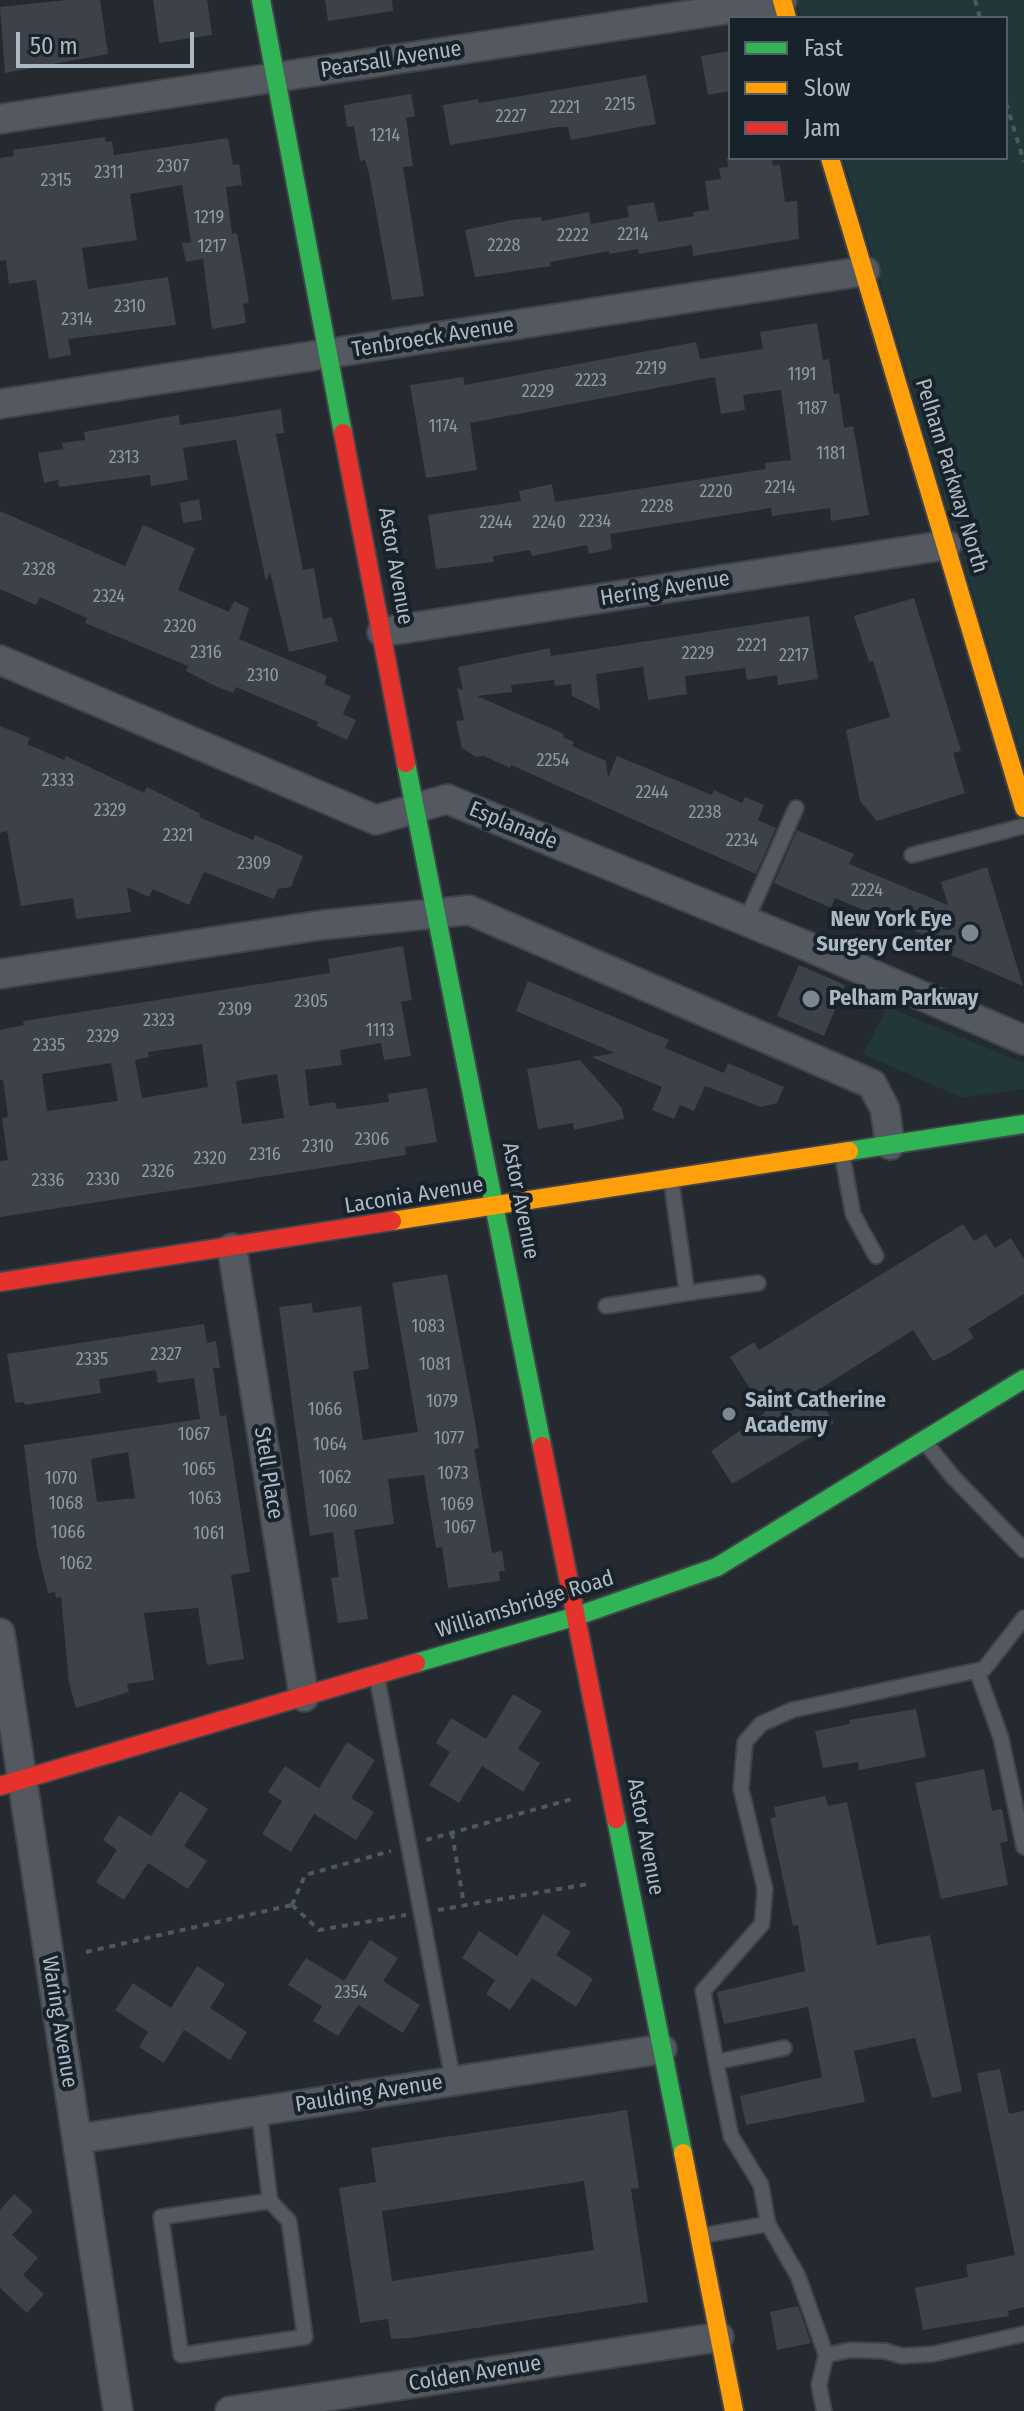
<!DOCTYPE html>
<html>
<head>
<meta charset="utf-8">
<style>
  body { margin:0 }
  #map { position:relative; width:1024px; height:2411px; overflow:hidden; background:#242a30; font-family:"Fira Sans Condensed",sans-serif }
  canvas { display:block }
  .legend { position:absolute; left:728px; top:16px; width:280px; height:144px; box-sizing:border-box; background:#18222a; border:2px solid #535e67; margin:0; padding:10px 14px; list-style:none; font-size:24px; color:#acb8c3 }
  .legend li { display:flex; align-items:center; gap:16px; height:40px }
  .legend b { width:40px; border:2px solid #535e67 }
  .scale { position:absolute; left:16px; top:32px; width:178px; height:36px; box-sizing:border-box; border:4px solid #acb8c3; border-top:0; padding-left:10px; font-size:24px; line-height:28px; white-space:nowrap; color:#acb8c3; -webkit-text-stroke:6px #18222a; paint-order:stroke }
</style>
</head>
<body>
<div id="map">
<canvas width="1024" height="2411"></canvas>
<ul class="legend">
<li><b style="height:10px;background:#30b455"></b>Fast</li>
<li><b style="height:10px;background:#ff9f0a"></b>Slow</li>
<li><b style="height:10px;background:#e5322d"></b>Jam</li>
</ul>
<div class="scale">50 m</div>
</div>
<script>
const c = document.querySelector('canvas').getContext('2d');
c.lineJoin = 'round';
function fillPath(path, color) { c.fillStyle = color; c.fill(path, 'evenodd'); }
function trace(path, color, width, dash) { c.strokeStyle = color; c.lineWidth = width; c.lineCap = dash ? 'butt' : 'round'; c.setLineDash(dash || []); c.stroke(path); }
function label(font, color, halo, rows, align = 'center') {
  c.font = font + ' "Fira Sans Condensed",sans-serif'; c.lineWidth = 8; c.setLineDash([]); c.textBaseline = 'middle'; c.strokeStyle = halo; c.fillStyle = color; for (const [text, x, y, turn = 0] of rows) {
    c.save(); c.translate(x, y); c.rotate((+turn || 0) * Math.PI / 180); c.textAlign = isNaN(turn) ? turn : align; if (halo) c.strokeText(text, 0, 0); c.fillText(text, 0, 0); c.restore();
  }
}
const green = new Path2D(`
  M796,0h228v765l-181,-607h163v-140h-204z
  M887,1007l137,56v26l-62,9 -99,-44z`);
const building = new Path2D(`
  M67,0h33l8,54 -103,19 -5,-66z
  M153,0h54l5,35 -53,8z
  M325,0h67l1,11 -65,10z
  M730,51v40l-22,4 -7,-39z
  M646,75l10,49 -85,16 -3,-13h-10l-108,18 -7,-40 35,-6 1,4z
  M411,94l4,22 -9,2 7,48 -10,1 21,129 -32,4 -23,-127 -4,-13 -5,1 -6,-35 -7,1 -3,-22z
  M105,137l1,5 6,-1 2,14 114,-17 5,27 6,-1 3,21 -16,2 6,47 5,-1 7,38 5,32 -6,1 3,19 -34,6 -9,-70 -17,3 -4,-19 9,-1 -9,-57 -52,9 7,46 -55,8 6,41 80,-12 8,48 -108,14 3,16 -22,4 -13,-79 -27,4 -3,-24 -6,1v-103l14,-2 -1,-6z
  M727,158h45l1,8 7,-1 5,37 12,-1 2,38 -106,17 -1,-11 -53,9 -1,-5 -29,5v-3l-59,11 1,4 -76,11 -10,-47 46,-10 30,-3 1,4 47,-9 2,12 38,-7 -2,-11 27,-4 4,20 36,-6 -1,-4 16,-2 -4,-29 16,-2 -2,-11 9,-1z
  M817,323l6,37 6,-1 5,35 5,-1 5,35 9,-2 16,89 -38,6 -1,-13 -58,8 -1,-8 -161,26 2,15 -23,5 -2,-9 -55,11 -2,-6 -37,6 1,6 -58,7 -8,-54 93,-14 -2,-10 33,-7 3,18 211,-33 -1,-6 26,-3 -10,-70 -38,5 2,15 -24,4 -6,-37 -245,46 7,47 -51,8 -16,-93 53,-8 2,8 231,-43 4,17 63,-10 -3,-17z
  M281,409l3,24 -8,1 27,136 11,-2 9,51 9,-2 6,24 -49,11 -19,-80 -4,9 -30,-141 -53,8 5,32 -37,6 -1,-11 -91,12 -1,-7 -14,3 -6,-30 25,-4 -1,-6 23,-3 -1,-8 95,-17 1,10z
  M199,499l3,21 -19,3 -3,-20z
  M0,511l125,55 18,-41 52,23 -17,42 51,22 5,-11 15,7 -10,31 88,37 -3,8 27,12 -8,18 13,6 -9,20 -30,-14 1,-4 -82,-35 -3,6 -20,-8 -27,-14 2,-5 -103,-43 2,-5 -47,-21 -4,8 -36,-16z
  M914,598l47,153 -8,2 12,40 -88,28 -17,-20 -14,-71 44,-13 -17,-56 -4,1 -15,-46z
  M809,616l9,63 -40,6 -1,-10 -30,5 -2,-12 -60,8 2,18 -39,6 -5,-33 -47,7 4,36 -28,-14 -1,-12 -16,2 -1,-6 -43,5 1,7 -35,4 87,38 -1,3 11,5 -2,4 34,15 2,17 9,-22 95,39 2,-5 28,13 3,-6 19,8 -6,15 18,8 -20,46 -245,-109 -1,3 -26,-12 -8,1 -14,-9 -6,-27 8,-1 -7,-32 6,2 -5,-23 92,-19 1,8z
  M0,726l30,12 -3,6 37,16 2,-4 78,37 3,-6 54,27 -2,3 54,23 2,-5 48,21 -12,31 -13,2 -4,10 -70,-27 -15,33 -36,-16 -4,8 -22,-10 4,25 -55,7 -3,-21 -52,8 -14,-75 -7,2z
  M797,830l57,24 -5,10 99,41 -7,-23 46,-15 36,119 -95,-41 3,-7 -96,-40 -4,10 -57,-25z
  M403,946l9,54 -11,2 10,54 -27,4 -3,-17 -41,7 2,15 -37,5 4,36 26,-4 2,7 52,-7 -1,-8 39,-6 10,54 -32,5 1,8 -406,62v-56l8,-1 -6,-42 6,-1 -5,-37h-3v-50l24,-5 -1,-4 307,-48 -2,-14zM202,1044l6,43 -66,11 -7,-38 14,-3 -1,-5zM111,1063l7,38 -71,10 -5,-37zM277,1074l7,44 -42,6 -6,-43z
  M799,965l46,20 -21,51 -47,-20z
  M528,981l141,59 -4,8 59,25 4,-10 56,24 -7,16 -16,4 -56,-21 -11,25 -14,-6 -6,14 -22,-9 10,-23 -71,-30 24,-4 -99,-42z
  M580,1060l42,48 2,11 -50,11 -1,-7 -35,6 -11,-60z
  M963,1224l11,17 12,-7 9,14 16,-10 13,21v35l-56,35 6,9 -26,16 -15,7 -20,-31 -98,62 19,31 -102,61 -21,-33 54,-38 -35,-56 24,-15 5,8z
  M447,1274l28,148 4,26 -5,1 18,104 10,-2 3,20h-6l1,10 -52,7 -6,-41 -6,1 -12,-73 -36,4 6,45 -40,6 14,89 -30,4 -7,-45 8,-1 -6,-45 -23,4 -31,-229 33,-4 1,10 48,-7 8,63 -16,2 10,69 55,-8 -26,-149z
  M204,1324l3,19 9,-2 4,27h-7l7,48 6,-1 24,157 -19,3 13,84 -37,6 -9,-57 -54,5 10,67 -27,4 2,8 -53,16 -7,-25 -8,-86 -5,1 -1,-6 -7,1 -11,-45 -13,-103 176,-26 -6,-41 -36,5 -2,-13 -36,6 -21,3 2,14 -76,12 -1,-3 -9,1 -8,-49zM128,1452l7,46 -38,4 -6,-43z
  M513,1694l29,17 -24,38 22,14 -17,29 -41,-26 -23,37 -30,-18 21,-33 -14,-9 15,-25 35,21z
  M916,1709l10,48 -67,13 -1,-8 -35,6 -8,-37 35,-7 -1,-4z
  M347,1742l28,18 -24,38 23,14 -18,28 -42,-26 -23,38 -29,-18 20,-33 -14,-9 17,-26 34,22z
  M984,1769l8,42 10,-2 6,32 -8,2 8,42 -67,14 -26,-116z
  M180,1791l28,18 -24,37 23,15 -19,28 -40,-26 -24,37 -28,-18 21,-32 -14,-10 16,-25 32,21z
  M825,1796l3,10 19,-4 30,143 53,-10 32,156 -30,7 -17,-60 -61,13 11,51 -119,23 -6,-29 82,-19 -14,-70 -84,17 -7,-32 88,-21 -7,-46 -5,1 -23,-108 6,-1 -2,-10z
  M543,1914l28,18 -15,23 37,24 -17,28 -44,-29 -22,32 -24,-16 9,-14 -33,-22 17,-27 38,25z
  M370,1940l28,18 -15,23 37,24 -17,28 -45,-28 -20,31 -25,-15 9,-15 -34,-21 18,-27 38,23z
  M197,1966l28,18 -15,24 37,24 -17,28 -46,-30 -20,33 -25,-16 9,-15 -33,-22 18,-27 38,25z
  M1000,2069l9,45 15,-3v196l-16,4 1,5 -86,14 -8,-42 53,-11 -2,-12 49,-10 -38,-182z
  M627,2110l12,78 -8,1 17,113 -238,36 -19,1 -3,-20 -28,4 -21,-135 37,-6 -5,-34zM584,2181l10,69 -202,31 -10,-70z
  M14,2194l19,17 -21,24 26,23 -15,17 21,19 -17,19 -27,-25v-78z
  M798,2306l13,37 -34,7 -7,-38z`);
const path = new Path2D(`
  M975,0l5,18
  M1006,103l18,59
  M452,1833l12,72
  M426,1840l146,-41
  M292,1905l27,25 87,-15
  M292,1905l13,-30 86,-24
  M438,1910l150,-26
  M86,1952l206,-47`);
const lane = new Path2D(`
  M912,855l112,-29
  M746,921l50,-113
  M842,1153l11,61 23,42
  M671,1179l16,114 71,-10
  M606,1306l81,-13
  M924,1441l29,36 71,73
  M977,1671l24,67 23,109
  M377,1677l76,404
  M716,2062l-13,-71 59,-67 3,-35 -24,-100 4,-47 16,-18 31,-14 192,-41 40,-51
  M259,2111l11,90 19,20 16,116 -124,18 -20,-138 109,-16
  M768,2224l30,52 28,79 -7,30 5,26
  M700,2236l68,-12 -7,-39 -30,-49 -15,-74 68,-14
  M826,2355l24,-5 35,1 17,5 31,-2 91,-20`);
const street = new Path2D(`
  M0,119l782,-118
  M0,404l865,-133
  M382,632l565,-87
  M0,660l376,160 71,-21 355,145 222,96
  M0,974l322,-49 147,-15 403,174 13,25 5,36
  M232,1248l72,449
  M0,1633l118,778
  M77,2139l585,-90
  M230,2411l489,-74`);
const fast = new Path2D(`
  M261,0l82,433
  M406,763l136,683
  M849,1151l175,-27
  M416,1663l161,-47 140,-49 307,-188
  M616,1819l67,334`);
const slow = new Path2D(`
  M782,0l5,18
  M830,158l194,650
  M392,1221l457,-70
  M683,2153l51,258`);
const jam = new Path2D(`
  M343,433l63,330
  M0,1282l392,-61
  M542,1446l74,373
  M0,1786l416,-123`);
const markers = [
  [970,933,10,"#7c8690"],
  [811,999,10,"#7c8690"],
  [729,1414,8,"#7c8690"]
];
const numberNames = [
  ["2215",620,105],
  ["2221",565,108],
  ["2227",511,117],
  ["1214",385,136],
  ["2307",173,167],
  ["2311",109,173],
  ["2315",56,181],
  ["1219",209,218],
  ["2214",633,235],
  ["2222",573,236],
  ["2228",504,246],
  ["1217",212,247],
  ["2310",130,307],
  ["2314",77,320],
  ["2219",651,369],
  ["1191",802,375],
  ["2223",591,381],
  ["2229",538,392],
  ["1187",812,409],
  ["1174",443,427],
  ["1181",831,454],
  ["2313",124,458],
  ["2214",780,488],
  ["2220",716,492],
  ["2228",657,507],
  ["2234",595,522],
  ["2244",496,523],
  ["2240",549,523],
  ["2328",39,570],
  ["2324",109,597],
  ["2320",180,627],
  ["2221",752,646],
  ["2316",206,653],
  ["2229",698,654],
  ["2217",794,656],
  ["2310",263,676],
  ["2254",553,761],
  ["2333",58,781],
  ["2244",652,793],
  ["2329",110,811],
  ["2238",705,813],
  ["2321",178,836],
  ["2234",742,841],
  ["2309",254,864],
  ["2224",867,891],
  ["2305",311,1002],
  ["2309",235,1010],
  ["2323",159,1021],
  ["1113",380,1031],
  ["2329",103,1037],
  ["2335",49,1046],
  ["2306",372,1140],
  ["2310",318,1147],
  ["2316",265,1155],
  ["2320",210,1159],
  ["2326",158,1172],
  ["2330",103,1180],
  ["2336",48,1181],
  ["1083",428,1327],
  ["2327",166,1355],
  ["2335",92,1360],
  ["1081",435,1365],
  ["1079",442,1402],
  ["1066",325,1410],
  ["1067",194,1435],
  ["1077",449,1439],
  ["1064",330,1445],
  ["1065",199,1470],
  ["1073",453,1474],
  ["1062",335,1478],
  ["1070",61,1479],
  ["1063",205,1499],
  ["1068",66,1504],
  ["1069",457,1505],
  ["1060",340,1512],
  ["1067",460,1528],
  ["1066",68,1533],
  ["1061",209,1534],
  ["1062",76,1564],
  ["2354",351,1993]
];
const streetNames = [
  ["Pearsall Avenue",391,60,-9],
  ["Tenbroeck Avenue",433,338,-9],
  ["Pelham Parkway North",951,476,73],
  ["Astor Avenue",395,566,80],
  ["Hering Avenue",665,589,-9],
  ["Esplanade",513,826,22],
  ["Laconia Avenue",414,1196,-9],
  ["Astor Avenue",520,1201,79],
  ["Stell Place",268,1473,81],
  ["Williamsbridge Road",525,1605,-17],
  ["Astor Avenue",645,1837,79],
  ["Waring Avenue",59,2022,81],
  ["Paulding Avenue",369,2094,-9],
  ["Colden Avenue",475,2374,-9]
];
const poiNames = [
  ["New York Eye",952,920,"right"],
  ["Surgery Center",952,945,"right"],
  ["Pelham Parkway",829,999],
  ["Saint Catherine",745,1401],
  ["Academy",745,1426]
];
fillPath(green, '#223737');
fillPath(building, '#3c4247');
trace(lane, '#404449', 18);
trace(street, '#404449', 32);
trace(fast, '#404449', 22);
trace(slow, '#404449', 22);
trace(jam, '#404449', 22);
trace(path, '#51585d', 4, [6, 6]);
trace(lane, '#53595f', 14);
trace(street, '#53595f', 28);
trace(fast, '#30b455', 18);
trace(slow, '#ff9f0a', 18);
trace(jam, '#e5322d', 18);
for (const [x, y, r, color] of markers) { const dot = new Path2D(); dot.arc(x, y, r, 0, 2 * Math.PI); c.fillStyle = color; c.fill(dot); trace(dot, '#18222a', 3); }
label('18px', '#909aa4', null, numberNames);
label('22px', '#acb8c3', '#18222a', streetNames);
label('bold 22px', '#acb8c3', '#18222a', poiNames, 'left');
</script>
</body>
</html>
